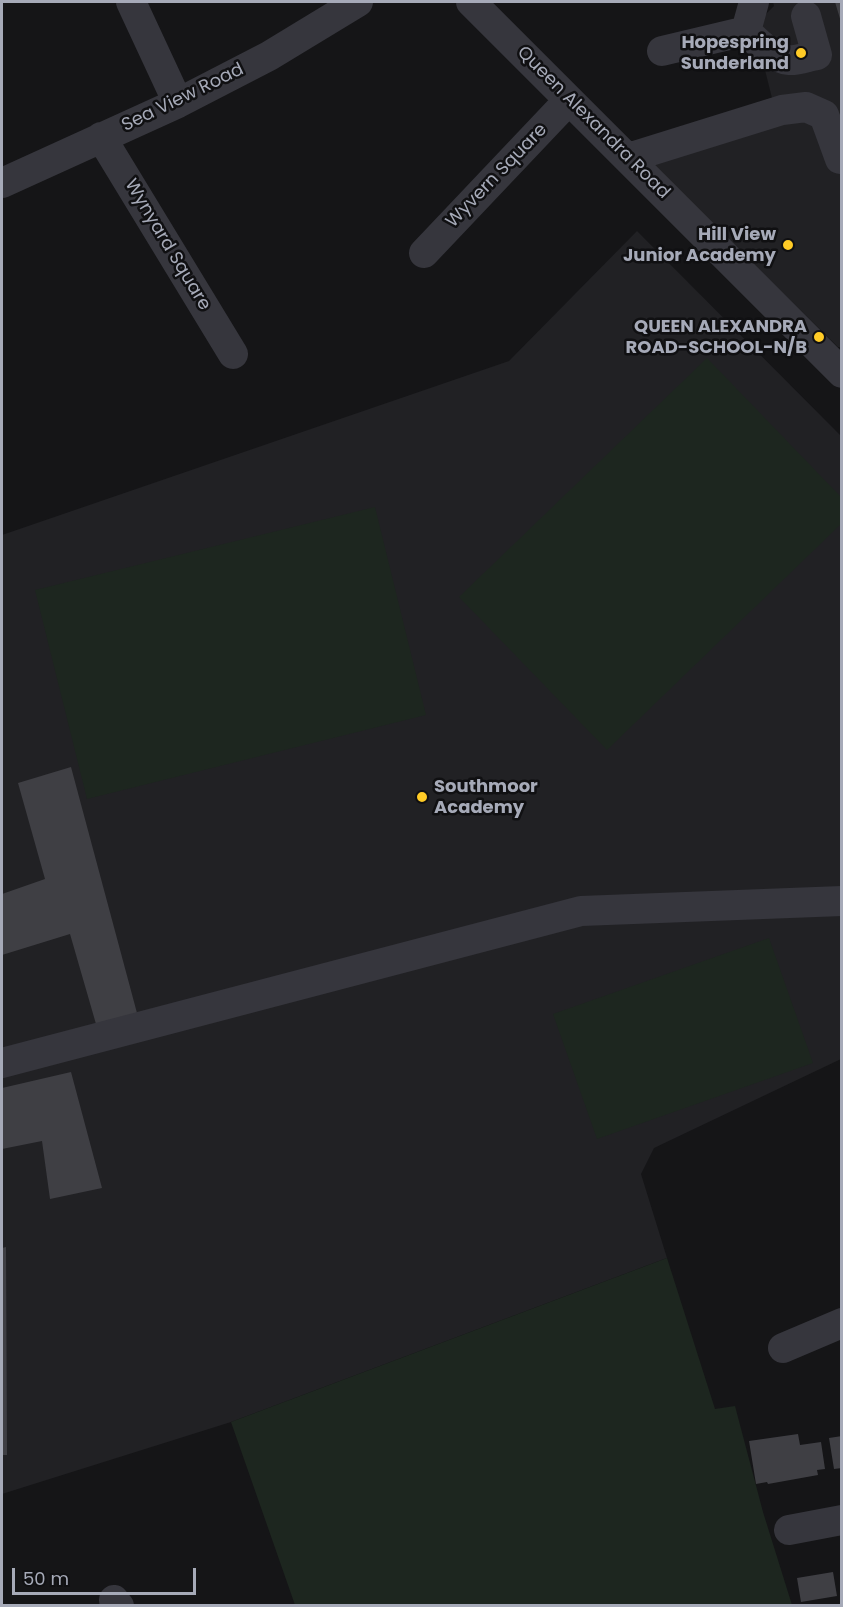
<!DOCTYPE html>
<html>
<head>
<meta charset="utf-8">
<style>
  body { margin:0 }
  #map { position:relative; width:843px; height:1607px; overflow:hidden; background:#151517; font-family:Poppins,sans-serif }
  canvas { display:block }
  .frame { position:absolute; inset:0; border:3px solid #a6aab8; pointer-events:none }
  .scale { position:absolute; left:12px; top:1568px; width:184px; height:27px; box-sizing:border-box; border:3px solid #a6aab8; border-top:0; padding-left:8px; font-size:18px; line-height:21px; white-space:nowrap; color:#a6aab8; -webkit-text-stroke:4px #101012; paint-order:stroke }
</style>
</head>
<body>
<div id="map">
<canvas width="843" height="1607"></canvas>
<div class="frame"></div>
<div class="scale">50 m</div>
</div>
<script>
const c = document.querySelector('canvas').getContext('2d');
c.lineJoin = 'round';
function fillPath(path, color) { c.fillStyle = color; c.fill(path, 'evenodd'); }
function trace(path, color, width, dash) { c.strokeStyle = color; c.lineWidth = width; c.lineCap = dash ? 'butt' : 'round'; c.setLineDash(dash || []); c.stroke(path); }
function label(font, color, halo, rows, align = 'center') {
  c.font = font + ' Poppins,sans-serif'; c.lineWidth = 5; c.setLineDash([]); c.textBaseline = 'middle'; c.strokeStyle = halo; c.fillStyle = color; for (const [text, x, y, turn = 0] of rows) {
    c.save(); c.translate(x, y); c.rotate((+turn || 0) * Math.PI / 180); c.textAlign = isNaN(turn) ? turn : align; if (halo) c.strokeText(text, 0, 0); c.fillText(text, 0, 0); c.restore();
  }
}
const built = new Path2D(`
  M773,2h68v345h-3l-207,-203 141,-46 -18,-72 20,-20z
  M637,231l204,205v623l-187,89 -13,26 26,84 -436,164 -229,72v-959l507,-174z`);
const green = new Path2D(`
  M707,358l134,139v27l-234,226 -148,-153z
  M375,507l51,208 -339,84 -52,-209z
  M769,938l44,125 -216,76 -44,-125z
  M667,1258l48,151 20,-3 28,106 29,93h-497l-64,-183z`);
const building = new Path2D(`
  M835,2h7v20h-1z
  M71,767l66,246 -41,11 -26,-90 -68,21v-61l43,-15 -27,-96z
  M71,1072l31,116 -52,11 -8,-58 -40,8v-61z
  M6,1247l1,208h-5v-207z
  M798,1434l2,11 21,-3 4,27 -8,1 1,5 -50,9 -1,-2 -11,2 -7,-43z
  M842,1436v32l-8,1 -5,-31z
  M833,1572l4,24 -36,6 -4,-24z`);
const minor = new Path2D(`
  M131,2l47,101
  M471,2l371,371
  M746,31c11,11 27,28 43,29 9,1 20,-4 28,-5l-11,-39
  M662,51l84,-20 8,-29
  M101,137l132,217
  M628,158l154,-48 24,-3 18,8 16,44
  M2,183l176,-80 91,-47 89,-54
  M424,253l145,-153
  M2,1063l579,-152 261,-10
  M783,1348l59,-25
  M789,1530l53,-10
  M114,1600l5,6`);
const markers = [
  [801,53,6,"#ffcb26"],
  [788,245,6,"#ffcb26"],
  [819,337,6,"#ffcb26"],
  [422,797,6,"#ffcb26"]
];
const poiNames = [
  ["Hopespring",789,43],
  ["Sunderland",789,64],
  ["Hill View",776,235],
  ["Junior Academy",776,256],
  ["QUEEN ALEXANDRA",807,327],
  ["ROAD-SCHOOL-N/B",807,348],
  ["Southmoor",434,787,"left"],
  ["Academy",434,808,"left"]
];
const streetNames = [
  ["Sea View Road",183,98,-26],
  ["Queen Alexandra Road",593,123,45],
  ["Wyvern Square",497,176,-46],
  ["Wynyard Square",167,245,59]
];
fillPath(built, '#212124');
fillPath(green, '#1d261f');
fillPath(building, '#3f3f44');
trace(minor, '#36363d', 30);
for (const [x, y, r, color] of markers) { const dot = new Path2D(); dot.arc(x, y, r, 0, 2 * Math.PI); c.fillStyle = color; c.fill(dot); trace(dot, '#101012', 2); }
label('bold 18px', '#a6aab8', '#101012', poiNames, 'right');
label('18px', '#a6aab8', '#101012', streetNames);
</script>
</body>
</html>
